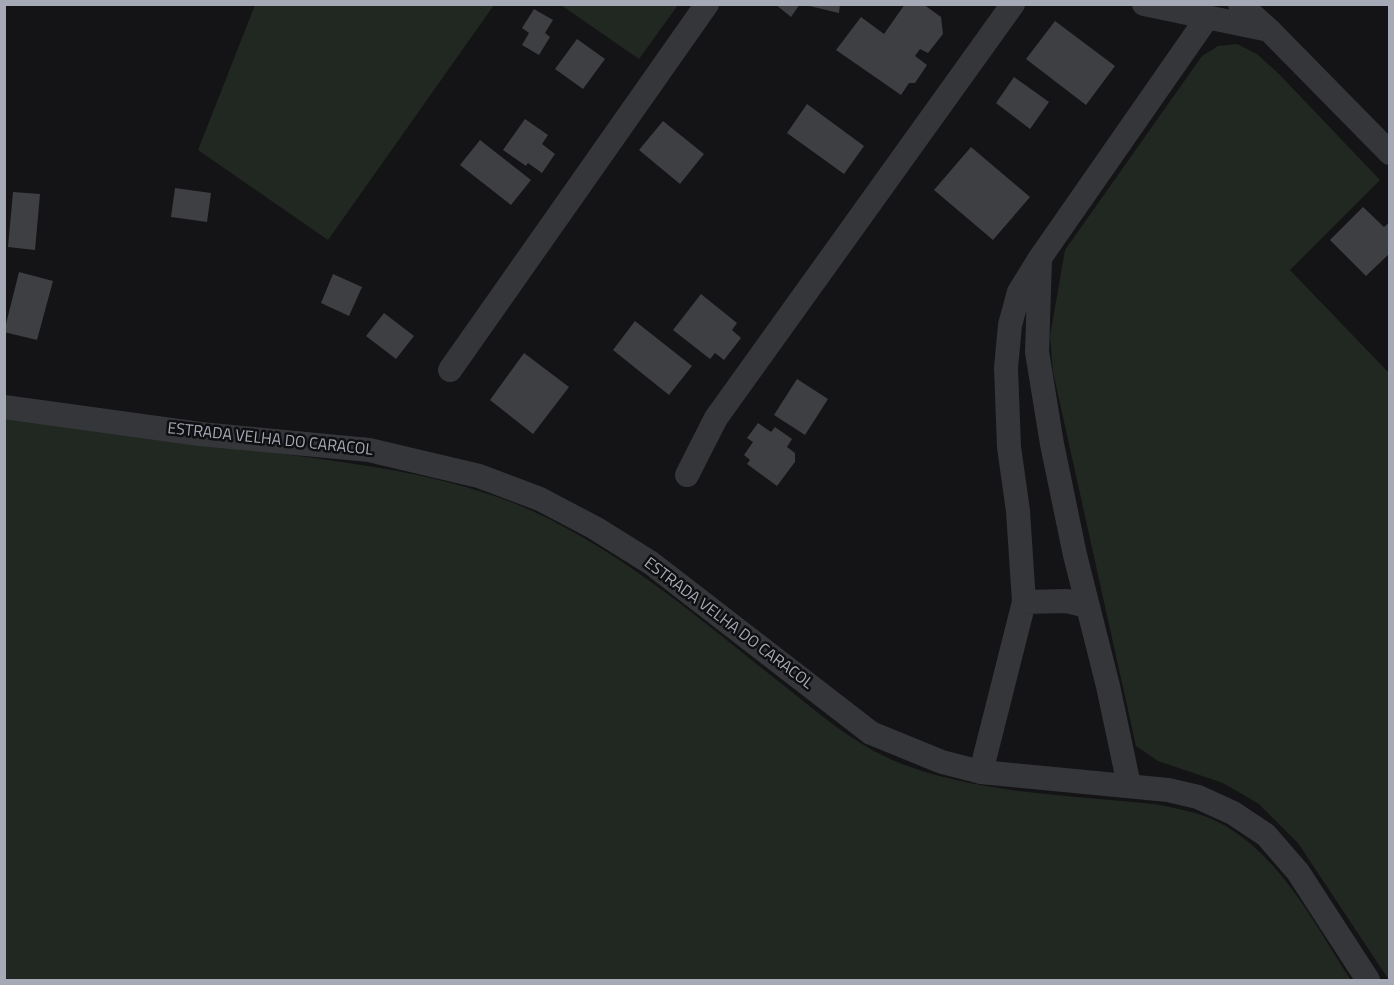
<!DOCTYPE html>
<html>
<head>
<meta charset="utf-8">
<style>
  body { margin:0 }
  #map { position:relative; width:1394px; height:985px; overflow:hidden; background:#141416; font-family:"Titillium Web",sans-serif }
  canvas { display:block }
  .frame { position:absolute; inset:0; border:6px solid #a6aab6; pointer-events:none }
</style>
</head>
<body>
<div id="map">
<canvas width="1394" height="985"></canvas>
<div class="frame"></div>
</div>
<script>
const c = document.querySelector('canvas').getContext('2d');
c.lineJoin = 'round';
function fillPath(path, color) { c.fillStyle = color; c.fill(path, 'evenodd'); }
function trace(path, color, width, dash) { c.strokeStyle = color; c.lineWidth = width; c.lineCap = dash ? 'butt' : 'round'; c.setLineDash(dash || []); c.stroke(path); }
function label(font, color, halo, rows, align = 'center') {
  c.font = font + ' "Titillium Web",sans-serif'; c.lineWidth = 5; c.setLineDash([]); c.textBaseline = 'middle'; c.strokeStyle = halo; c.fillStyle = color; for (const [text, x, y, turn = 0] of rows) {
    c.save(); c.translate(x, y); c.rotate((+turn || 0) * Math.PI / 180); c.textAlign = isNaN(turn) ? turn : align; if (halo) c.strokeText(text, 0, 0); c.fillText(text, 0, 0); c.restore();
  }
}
const green = new Path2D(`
  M255,5h239l-166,235 -130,-90z
  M561,5l117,-1v1l-39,54z
  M1237,44l20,10 22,20 101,106 -90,90 99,103v607l-91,-137 -39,-39 -36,-21 -65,-22 -22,-15 -83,-374 -3,-36 15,-86 137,-194 16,-10z
  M5,418c91,10 181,22 272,35 93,13 187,23 272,66 82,41 152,101 224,158 37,29 74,62 117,82 77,34 180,36 264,45 18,3 36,7 53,13 69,28 106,105 144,163h-1346z`);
const building = new Path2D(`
  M775,4h25l-9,13z
  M801,4h39l-1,9z
  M905,4h18l18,13 2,17 -15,19 -8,-4 -5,7 12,9 -12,18h-6l-8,12 -65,-45 25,-33 23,17z
  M534,9l19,11 -8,13 5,4 -11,18 -17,-10 7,-12 -7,-5z
  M1055,21l60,45 -29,39 -60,-46z
  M577,39l28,20 -22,30 -28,-20z
  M1014,77l35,25 -19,27 -34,-26z
  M807,104l57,42 -20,28 -57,-41z
  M525,119l23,16 -6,9 13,10 -13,19 -14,-10 -2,3 -23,-16z
  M663,121l41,33 -24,30 -41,-34z
  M480,140l51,40 -20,25 -51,-40z
  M971,147l59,50 -37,43 -59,-50z
  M175,188l36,5 -4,29 -36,-5z
  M13,192l27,2 -5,56 -27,-3z
  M1363,207l21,20 6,-5v31l-24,23 -36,-36z
  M19,272l34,9 -16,59 -33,-8z
  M333,274l29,13 -13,29 -28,-13z
  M701,294l36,29 -5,7 9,8 -17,22 -9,-7 -5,6 -37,-29z
  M384,313l30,23 -18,23 -30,-23z
  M635,321l57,45 -23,29 -56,-45z
  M524,353l45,34 -36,47 -43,-34z
  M797,379l31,20 -23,36 -31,-20z
  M758,423l13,9 4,-5 17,12 -5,8 8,6v9l-18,24 -30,-22 3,-4 -6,-5 9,-13 -6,-4z`);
const minor = new Path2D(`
  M1144,4l125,26
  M1240,4l29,26 121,123
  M1040,260l-3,92 15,92 23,111 33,131 21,99
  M450,370l257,-366
  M4,407l196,27 169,16 110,26 61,23 55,29 56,35 220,170 71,29 39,10 187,18 30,7 35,16 33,22 32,37 70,108
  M687,475l29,-57 297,-414
  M1024,602l43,-1 20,5
  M981,772l43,-170 -6,-91 -9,-64 -3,-79 4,-43 9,-33 21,-34 167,-240`);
const streetNames = [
  ["ESTRADA VELHA DO CARACOL",270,440,6],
  ["ESTRADA VELHA DO CARACOL",728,624,37]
];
fillPath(green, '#202821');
fillPath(building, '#3e3f43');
trace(minor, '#35363a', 24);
label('16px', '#a6aab6', '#0f0f11', streetNames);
</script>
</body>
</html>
